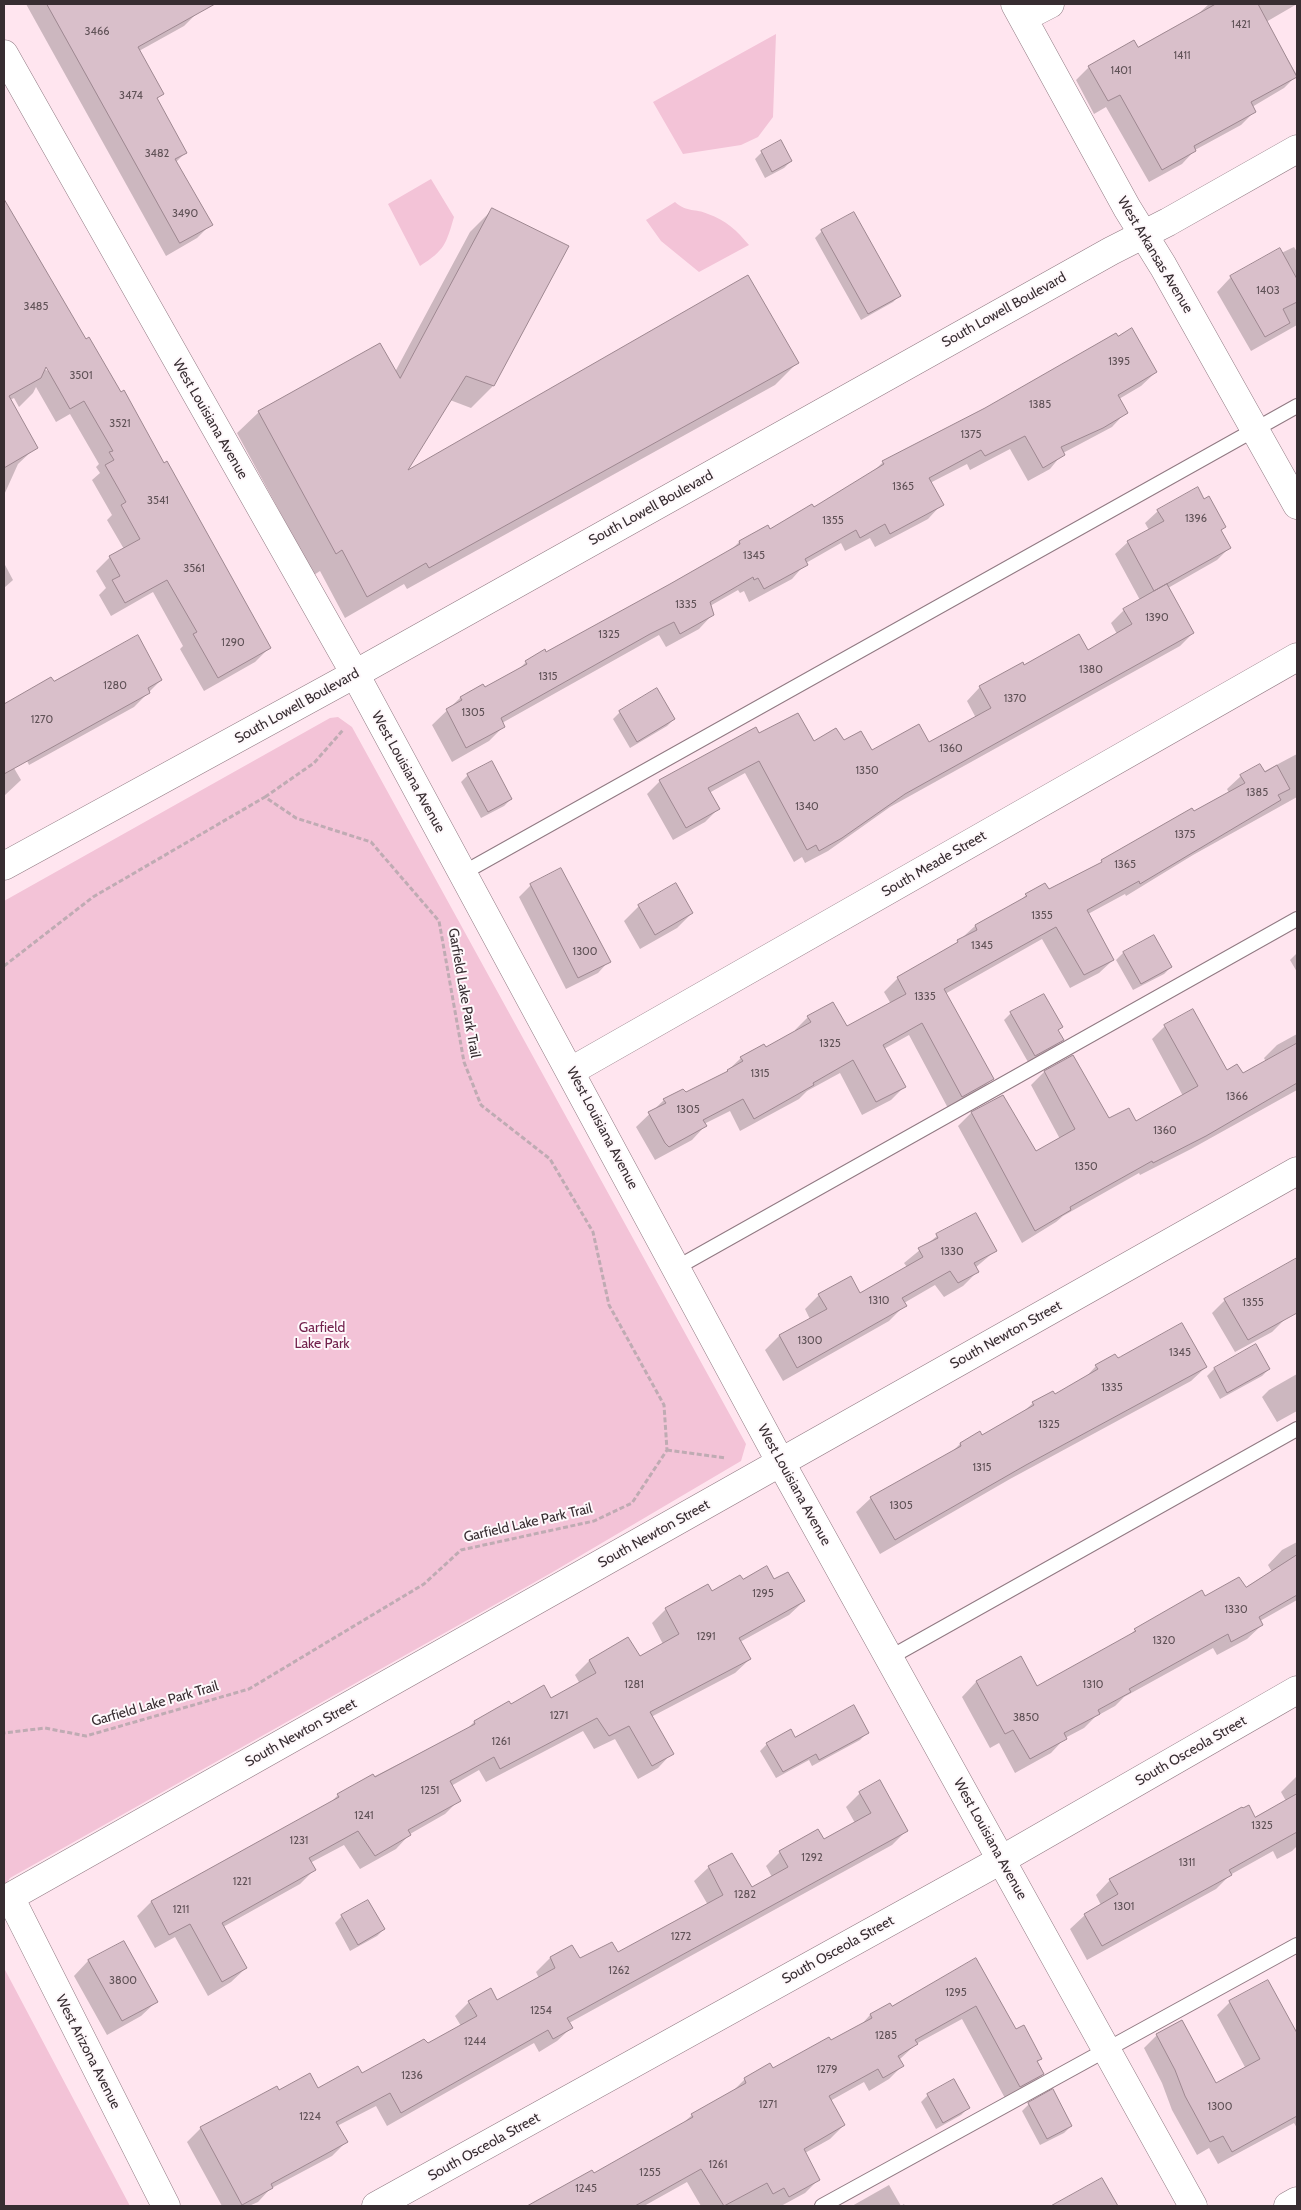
<!DOCTYPE html>
<html>
<head>
<meta charset="utf-8">
<style>
  body { margin:0 }
  #map { position:relative; width:1301px; height:2210px; overflow:hidden; background:#ffe5ef; font-family:Cabin,sans-serif }
  canvas { display:block }
  .frame { position:absolute; inset:0; border:5px solid #372d31; pointer-events:none }
</style>
</head>
<body>
<div id="map">
<canvas width="1301" height="2210"></canvas>
<div class="frame"></div>
</div>
<script>
const c = document.querySelector('canvas').getContext('2d');
c.lineJoin = 'round';
function fillPath(path, color) { c.fillStyle = color; c.fill(path, 'evenodd'); }
function trace(path, color, width, dash) { c.strokeStyle = color; c.lineWidth = width; c.lineCap = dash ? 'butt' : 'round'; c.setLineDash(dash || []); c.stroke(path); }
function label(font, color, halo, rows, align = 'center') {
  c.font = font + ' Cabin,sans-serif'; c.lineWidth = 4; c.setLineDash([]); c.textBaseline = 'middle'; c.strokeStyle = halo; c.fillStyle = color; for (const [text, x, y, turn = 0] of rows) {
    c.save(); c.translate(x, y); c.rotate((+turn || 0) * Math.PI / 180); c.textAlign = isNaN(turn) ? turn : align; if (halo) c.strokeText(text, 0, 0); c.fillText(text, 0, 0); c.restore();
  }
}
const green = new Path2D(`
  M776,34l-3,83 -15,20 -17,8 -58,9 -30,-52z
  M431,179l23,38c-8,27 -9,33 -34,49l-32,-62z
  M675,202c13,11 20,6 33,12 18,6 29,17 41,31l-50,27 -38,-31 -15,-21z
  M338,717l14,10 394,717 -5,17 -190,112 -541,305 -6,9v-986l326,-183z
  M4,1968l126,238h-126z`);
const shadow = new Path2D(`
  M26,4h167l5,8 -14,14 -45,25 23,42 -6,7 29,53 -9,9 35,62 -14,14 -31,18z
  M1209,4h88l-31,18 31,53 -13,13 -32,19 2,5 -13,13 -46,25 -13,14 -33,18 -43,-75 -12,7 -18,-34 13,-13 48,-18 60,-34z
  M762,152l29,9 -7,7 -19,10 -10,-19z
  M492,210l75,37 -74,139 -22,22 -21,-8 -46,73 393,-110 -22,22 -368,204 -3,-5 -59,34 -25,-47 -6,4 -77,-142 22,-21 136,-40 75,-140z
  M16,224l253,424 -14,14 -51,29 -24,-42 3,-3 -30,-54 -42,24 -12,-21 7,-7 -10,-17 14,-14 14,-8 -17,-29 5,-5 -20,-35 8,-7 -4,-6 3,-3 -29,-50 -14,8 -20,-35 -3,6 -14,14 -5,-9 -4,2 26,47 -18,17 -14,31v-264zM45,364l6,9 -8,-5z
  M822,231l78,64 -7,7 -32,18 -46,-82z
  M1294,247l3,5v73l-46,26 -34,-59 14,-15z
  M1156,372l-15,14 -22,13 7,13 -14,15 -49,26 -13,16 -22,12 -18,-32 -40,21 -3,-6 -37,19 12,21 -14,15 -53,28 -5,-9 -25,13 -4,-8 -35,20 -14,16 -43,23 -5,-11 -4,2 -2,-3 -28,16 3,8 -14,15 -33,18 -7,-12 -157,88 2,3 -15,15 -37,21 -20,-37 28,-27 23,-12 1,3 33,-18 9,-9 20,-8 184,-103 9,-9 28,-15 3,4 43,-23 60,-36 10,-10z
  M1158,511l62,20 9,17 -12,12 -49,28 25,45 -13,13 -290,161 -62,44 -23,12 -3,-6 -8,5 -49,-89 -36,20 9,16 -13,13 -32,18 -26,-46 13,-13 99,-47 54,9 31,-1 28,10 57,-9 47,-25 -9,-17 13,-14 44,-21 64,-14 29,-18 -6,-11 13,-13 16,-10 -25,-46 13,-12 21,-12 -4,-7z
  M4,563l9,17 -9,8z
  M161,680l-27,27 -105,58 -25,-53 14,-15 35,-14z
  M620,712l54,7 -7,7 -37,22 -17,-29z
  M4,751l17,29 -17,16z
  M1297,754v43l-104,58 -67,41 -1,-2 -37,20 25,46 -14,13 -29,15 -28,-49 -97,55 47,85 -13,13 -30,18 -40,-75 -25,14 20,38 -13,13 -29,15 -22,-42 -33,18 -8,8 -59,32 -10,-20 -26,13 1,2 -13,14 -37,20 -19,-33 28,-27 21,-6 38,-19 18,-17 24,-9 31,-17 -1,-2 13,-13 38,11 45,-24 -7,-12 14,-14 54,-31 23,-21 43,-23 8,-8 23,-4 180,-98 -2,-4 14,-13 22,-4z
  M468,775l43,24 -7,7 -23,12 -20,-36z
  M531,885l78,76 -11,12 -32,16 -47,-92z
  M639,906l53,7 -15,15 -37,21 -16,-28z
  M1123,953l48,14 -7,7 -31,16 -17,-30z
  M1297,953v19l-7,-12z
  M1043,995l18,32 -4,4 5,9 -7,7 -27,15 -24,-42 7,-7z
  M1165,1026l61,45 17,4 23,-13 -2,-4 13,-13 20,-11v56l-106,59 -51,26 -1,-2 -76,43 -7,6 -34,21 -64,-117 13,-13 32,-17 33,57 24,-14 -29,-54 13,-13 28,-15 36,63 27,2 48,-26 -31,-57z
  M975,1215l20,36 -20,17 2,4 -14,14 -19,11 -9,-12 -31,18 1,2 -16,16 -106,60 -18,-31 14,-14 31,-17 -5,-10 14,-14 40,-1 48,-27 -3,-4 33,-27z
  M1297,1260v42l-16,9 4,8 -13,13 -37,20 -23,-39 13,-13z
  M1255,1346l14,23 -7,7 -42,23 -13,-23 7,-7z
  M1117,1360l89,7 -15,14 -181,98 -130,75 -24,-42 15,-14 81,-46 8,-8 21,-7 42,-25 10,-9 21,-7 31,-18 11,-12z
  M1297,1374v37l-20,11 -15,-25 7,-7z
  M1297,1542v58l-37,21 2,4 -15,14 -30,16 -4,-7 -89,49 -9,9 -20,11 -11,11 -19,10 -14,15 -36,20 -16,-30 -9,5 -28,-51 14,-15 44,-24 17,30 91,-51 7,-7 67,-38 2,5 42,-9 26,-16 -4,-7 14,-15z
  M742,1581h32l30,20 -15,14 -49,27 10,17 -15,14 -84,44 21,36 -14,15 -20,11 -23,-40 -21,10 -11,-18 -97,51 -7,-12 -28,16 8,14 -14,14 -35,20 -14,15 -36,20 -16,-24 -34,18 4,7 -14,14 -77,43 23,41 -15,14 -23,14 -33,-59 -20,11 -18,-32 14,-14 177,-97 10,-10 129,-66 7,-7 36,-17 40,-5 30,-16 -5,-9 14,-14 38,-22 12,18 24,-13 -11,-21 14,-14z
  M867,1733l-7,7 -48,26 -3,-6 -33,18 -16,-27 7,-7 28,-6z
  M1297,1776v70l-5,5 -15,8 -4,-8 -43,24 -14,14 -129,71 -17,-31 15,-14 16,-10 -5,-10 14,-15 145,-61 31,-18 -5,-9z
  M860,1793l46,38 -14,14 -323,178 2,5 -14,13 -18,11 -5,-9 -147,83 -11,-20 -39,20 9,16 -14,14 -62,33 -12,13 -9,4h-27l-35,-64 14,-14 78,-37 39,-1 44,-15 66,-30 33,-19 -6,-10 14,-14h28l42,-24 -3,-6 14,-14 22,-11 7,13 38,-6 91,-49 -14,-24 14,-13 24,-13 20,34 20,-12 -6,-11 14,-14 44,-11 31,-18 -9,-16z
  M342,1916l42,13 -7,7 -27,15 -15,-28z
  M123,1942l33,60 -15,14 -34,19 -33,-59 14,-15z
  M972,1961l44,69 25,28 -4,5 6,11 -14,14 -23,12 -44,-81 -46,25 -17,16 4,5 -14,14 -20,12 -5,-9 -34,19 14,24 -14,14 -25,14 14,26 -14,14 -24,13h-80l-14,-24 -43,24h-115l63,-34 1,3 88,-50 11,-10 39,-22 14,-14 27,-9 59,-28 30,-17 9,-10 20,-11 2,4z
  M1268,1981l29,55v92l-3,-5 -76,41 -9,-16 -12,7 -25,-45 -10,-27 -18,-35 13,-13 59,50 30,-16 -29,-54 13,-13z
  M928,2095l40,13 -7,7 -25,14 -15,-27z
  M1029,2104l42,22 -7,7 -24,12 -18,-34z
  M1102,2180l15,26h-64z
  M889,2185l12,21 3,-2 1,2h-53z`);
const building = new Path2D(`
  M47,4h168l-77,43 26,47 -7,4 30,55 -12,6 38,66 -33,18z
  M1216,4h42l39,73 -46,25 5,10 -62,34 2,5 -34,19 -42,-75 -12,6 -20,-35 46,-26 4,7z
  M781,140l11,21 -20,11 -11,-21z
  M4,199l82,140 3,-2 32,55 3,-2 40,73 3,-2 104,187 -53,30 -25,-44 4,-2 -30,-52 -42,23 -13,-23 8,-4 -11,-20 31,-17 -19,-34 5,-3 -21,-37 9,-5 -5,-8 4,-1 -29,-50 -14,8 -24,-42 -5,11 -32,18 29,52 -34,20z
  M492,208l77,38 -75,140 -28,-10 -58,94 340,-195 51,88 -370,205 -3,-5 -59,34 -25,-47 -6,4 -78,-143 122,-68 20,35z
  M854,212l47,84 -33,18 -47,-84z
  M1280,248l17,31v23l-14,7 7,14 -25,14 -35,-61z
  M1132,328l25,44 -39,23 10,18 -25,15 -42,19 4,8 -22,13 -18,-32 -40,20 -4,-6 -52,28 15,27 -54,29 -5,-10 -25,14 -4,-8 -51,29 3,6 -44,24 -6,-11 -4,2 -1,-3 -43,25 4,13 -34,19 -6,-12 -24,12 -149,84 4,9 -39,21 -20,-39 16,-9 -2,-3 23,-13 2,3 42,-23 -2,-3 20,-12 1,3 124,-68 70,-40 -1,-3 29,-16 2,4 42,-25 2,3 70,-43 -2,-3 103,-53 131,-75 2,3z
  M1198,487l6,12 5,-3 17,31 -5,3 10,18 -77,43 -27,-50 37,-20 -7,-11z
  M1167,584l27,49 -289,161 -63,44 -23,13 -3,-6 -9,5 -48,-89 -51,27 12,21 -34,19 -27,-48 97,-53 3,6 39,-20 16,28 22,-13 8,12 17,-9 11,19 47,-26 10,18 62,-34 -12,-22 44,-24 1,3 55,-31 9,16 44,-26 -9,-15z
  M138,635l24,45 -14,8 2,5 -146,81v-70l47,-27 3,4z
  M657,688l18,31 -38,23 -18,-31z
  M492,761l20,38 -24,13 -21,-38z
  M1260,764l5,8 12,-7 13,24 -12,6 3,5 -141,84 -1,-3 -52,29 27,50 -30,15 -28,-48 -112,62 50,90 -32,18 -40,-74 -39,22 23,42 -30,15 -23,-42 -40,23 1,2 -60,34 -11,-20 -40,21 4,6 -38,21 -4,-4 -17,-31 18,-9 -3,-4 20,-10 3,3 42,-21 -1,-1 16,-9 -3,-4 24,-13 2,3 45,-25 -4,-6 26,-14 14,24 59,-32 -9,-17 61,-35 -1,-2 20,-10 -2,-5 52,-29 -2,-2 20,-11 4,6 53,-27 -1,-2 91,-52 2,3 51,-28 -5,-8z
  M561,868l50,94 -33,16 -48,-94z
  M676,883l17,30 -38,22 -17,-30z
  M1154,935l18,32 -31,17 -18,-32z
  M1044,994l19,33 -5,3 6,10 -29,16 -25,-44z
  M1193,1009l34,61 10,-6 6,9 54,-30v40l-91,53 -53,27 -1,-2 -82,46 1,3 -36,21 -64,-119 32,-17 33,56 39,-22 -31,-58 29,-16 36,63 20,-10 7,13 62,-35 -34,-61z
  M976,1213l21,38 -23,12 5,9 -21,11 -8,-12 -48,27 5,8 -2,1 -108,61 -18,-33 48,-26 -9,-15 33,-18 9,17 63,-36 -5,-9 20,-10 -2,-4z
  M1297,1258v55l-49,27 -24,-41z
  M1182,1323l25,44 -181,98 -131,75 -25,-43 91,-51 -1,-3 20,-12 2,4 52,-30 -2,-3 21,-11 2,3 43,-25 -3,-4 20,-11 3,4 2,-1z
  M1256,1344l14,25 -43,24 -13,-25z
  M1297,1555v40l-38,22 4,8 -32,17 -3,-8 -99,55 2,3 -33,18 2,4 -36,19 3,6 -37,20 -17,-29 -8,4 -29,-53 45,-25 16,30 99,-55 -2,-2 68,-39 3,6 34,-19 7,10z
  M767,1566l7,13 14,-7 17,29 -66,37 12,21 -101,53 24,42 -22,12 -23,-40 -20,10 -12,-18 -97,51 -6,-12 -44,24 11,20 -53,29 3,5 -36,21 -17,-25 -49,27 7,12 -94,53 25,45 -25,14 -32,-58 -21,11 -18,-34 188,-104 -2,-3 36,-20 2,3 100,-53 -1,-3 35,-20 2,3 33,-19 7,13 45,-25 -7,-13 39,-23 12,19 39,-22 -14,-26 43,-24 4,7 28,-16 3,4z
  M854,1705l15,28 -50,27 -3,-6 -33,18 -17,-29 25,-14 4,8z
  M880,1780l28,51 -341,187 6,10 -20,11 -5,-9 -147,83 -11,-20 -54,29 12,20 -77,42 2,4 -31,17 -42,-78 77,-41 2,4 31,-17 8,15 40,-22 4,7 62,-34 4,4 49,-27 -9,-15 23,-13 6,12 58,-32 -5,-11 22,-12 8,13 32,-16 6,10 105,-57 -15,-29 24,-13 20,34 36,-20 -9,-16 39,-22 6,10 47,-26 -12,-21z
  M1297,1794v38l-68,38 3,5 -130,71 -18,-32 34,-20 -9,-15 133,-72 1,1 6,-3 6,12z
  M368,1900l17,29 -27,16 -17,-30z
  M124,1941l34,61 -36,19 -34,-61z
  M976,1958l40,71 8,-4 18,34 -5,2 7,13 -24,13 -44,-81 -61,34 3,4 -20,12 6,10 -21,12 -5,-9 -49,27 16,29 -41,24 16,31 -31,17 -5,-9 -11,6 -6,-11 -43,23 -23,-37 -66,37h-108l65,-36 2,3 99,-56 -2,-3 55,-31 -2,-5 26,-15 3,5 56,-31 2,3 41,-22 -2,-4 20,-11 2,3z
  M1268,1980l29,53v83l-65,36 -9,-16 -13,6 -25,-46 -10,-26 -19,-36 26,-14 34,63 44,-24 -31,-58z
  M954,2079l16,29 -27,15 -16,-29z
  M1053,2089l19,37 -25,13 -19,-36z
  M1102,2178l16,28h-67z`);
const path = new Path2D(`
  M265,797l49,-34 29,-33
  M4,966l89,-69 172,-100 31,21 75,24 68,79 25,141 17,43 69,54 43,73 16,73 55,100 3,45 -35,53 -38,18 -133,29 -37,34 -175,105 -163,47 -41,-8 -41,5
  M667,1450l59,8`);
const service = new Path2D(`
  M463,873l834,-467
  M676,1268l621,-349
  M889,1658l408,-229
  M822,2206l475,-261`);
const minor = new Path2D(`
  M1015,4l112,204 36,58 134,239
  M1023,18l27,-14
  M4,866l351,-192
  M571,1071l726,-414
  M166,2206l-156,-309 1287,-726
  M376,2206l625,-346 296,-170
  M1288,2206l9,-5`);
const tertiary = new Path2D(`
  M4,54l351,620 426,789 412,743
  M355,674l756,-423 57,-29 129,-73`);
const numberNames = [
  ["1421",1241,25],
  ["3466",97,32],
  ["1411",1182,56],
  ["1401",1121,71],
  ["3474",131,96],
  ["3482",157,154],
  ["3490",185,214],
  ["1403",1268,291],
  ["3485",36,307],
  ["1395",1119,362],
  ["3501",81,376],
  ["1385",1040,405],
  ["3521",120,424],
  ["1375",971,435],
  ["1365",903,487],
  ["3541",158,501],
  ["1396",1196,519],
  ["1355",833,521],
  ["1345",754,556],
  ["3561",194,569],
  ["1335",686,605],
  ["1390",1157,618],
  ["1325",609,635],
  ["1290",233,643],
  ["1380",1091,670],
  ["1315",548,677],
  ["1280",115,686],
  ["1370",1015,699],
  ["1305",473,713],
  ["1270",42,720],
  ["1360",951,749],
  ["1350",867,771],
  ["1385",1257,793],
  ["1340",807,807],
  ["1375",1185,835],
  ["1365",1125,865],
  ["1355",1042,916],
  ["1345",982,946],
  ["1300",585,952],
  ["1335",925,997],
  ["1325",830,1044],
  ["1315",760,1074],
  ["1366",1237,1097],
  ["1305",688,1110],
  ["1360",1165,1131],
  ["1350",1086,1167],
  ["1330",952,1252],
  ["1310",879,1301],
  ["1355",1253,1303],
  ["1300",810,1341],
  ["1345",1180,1353],
  ["1335",1112,1388],
  ["1325",1049,1425],
  ["1315",982,1468],
  ["1305",901,1506],
  ["1295",763,1594],
  ["1330",1236,1610],
  ["1291",706,1637],
  ["1320",1164,1641],
  ["1281",634,1685],
  ["1310",1093,1685],
  ["1271",559,1716],
  ["3850",1026,1718],
  ["1261",501,1742],
  ["1251",430,1791],
  ["1241",364,1816],
  ["1325",1262,1826],
  ["1231",299,1841],
  ["1292",812,1858],
  ["1311",1187,1863],
  ["1221",242,1882],
  ["1282",745,1895],
  ["1301",1124,1907],
  ["1211",181,1910],
  ["1272",681,1937],
  ["1262",619,1971],
  ["3800",123,1981],
  ["1295",956,1993],
  ["1254",541,2011],
  ["1285",886,2036],
  ["1244",475,2042],
  ["1279",827,2070],
  ["1236",412,2076],
  ["1271",768,2105],
  ["1300",1220,2107],
  ["1224",310,2117],
  ["1261",718,2165],
  ["1255",650,2173],
  ["1245",586,2189]
];
const streetNames = [
  ["West Arkansas Avenue",1155,255,59],
  ["South Lowell Boulevard",1004,310,-29],
  ["West Louisiana Avenue",210,419,60],
  ["South Lowell Boulevard",651,508,-29],
  ["South Lowell Boulevard",297,706,-29],
  ["West Louisiana Avenue",408,772,61],
  ["South Meade Street",934,864,-30],
  ["Garfield Lake Park Trail",464,993,80],
  ["West Louisiana Avenue",602,1128,62],
  ["South Newton Street",1006,1335,-29],
  ["West Louisiana Avenue",794,1485,61],
  ["Garfield Lake Park Trail",528,1523,-13],
  ["South Newton Street",654,1534,-29],
  ["Garfield Lake Park Trail",155,1704,-16],
  ["South Newton Street",301,1733,-29],
  ["South Osceola Street",1191,1751,-30],
  ["West Louisiana Avenue",990,1839,61],
  ["South Osceola Street",838,1950,-29],
  ["West Arizona Avenue",88,2052,63],
  ["South Osceola Street",484,2147,-29]
];
const parkNames = [
  ["Garfield",322,1328],
  ["Lake Park",322,1344]
];
fillPath(green, '#f3c3d7');
fillPath(shadow, '#0003');
fillPath(building, '#d9bfca');
trace(building, '#9e8790', 1);
trace(service, '#907982', 16);
trace(minor, '#907982', 29);
trace(tertiary, '#907982', 29);
trace(path, '#bfabb3', 3, [5, 2.5]);
trace(service, '#fff', 14);
trace(minor, '#fff', 28);
trace(tertiary, '#fff', 28);
label('11px', '#605257', null, numberNames);
label('14px', '#372d31', '#fef8fb', streetNames);
label('14px', '#72214c', '#fef8fb', parkNames);
</script>
</body>
</html>
